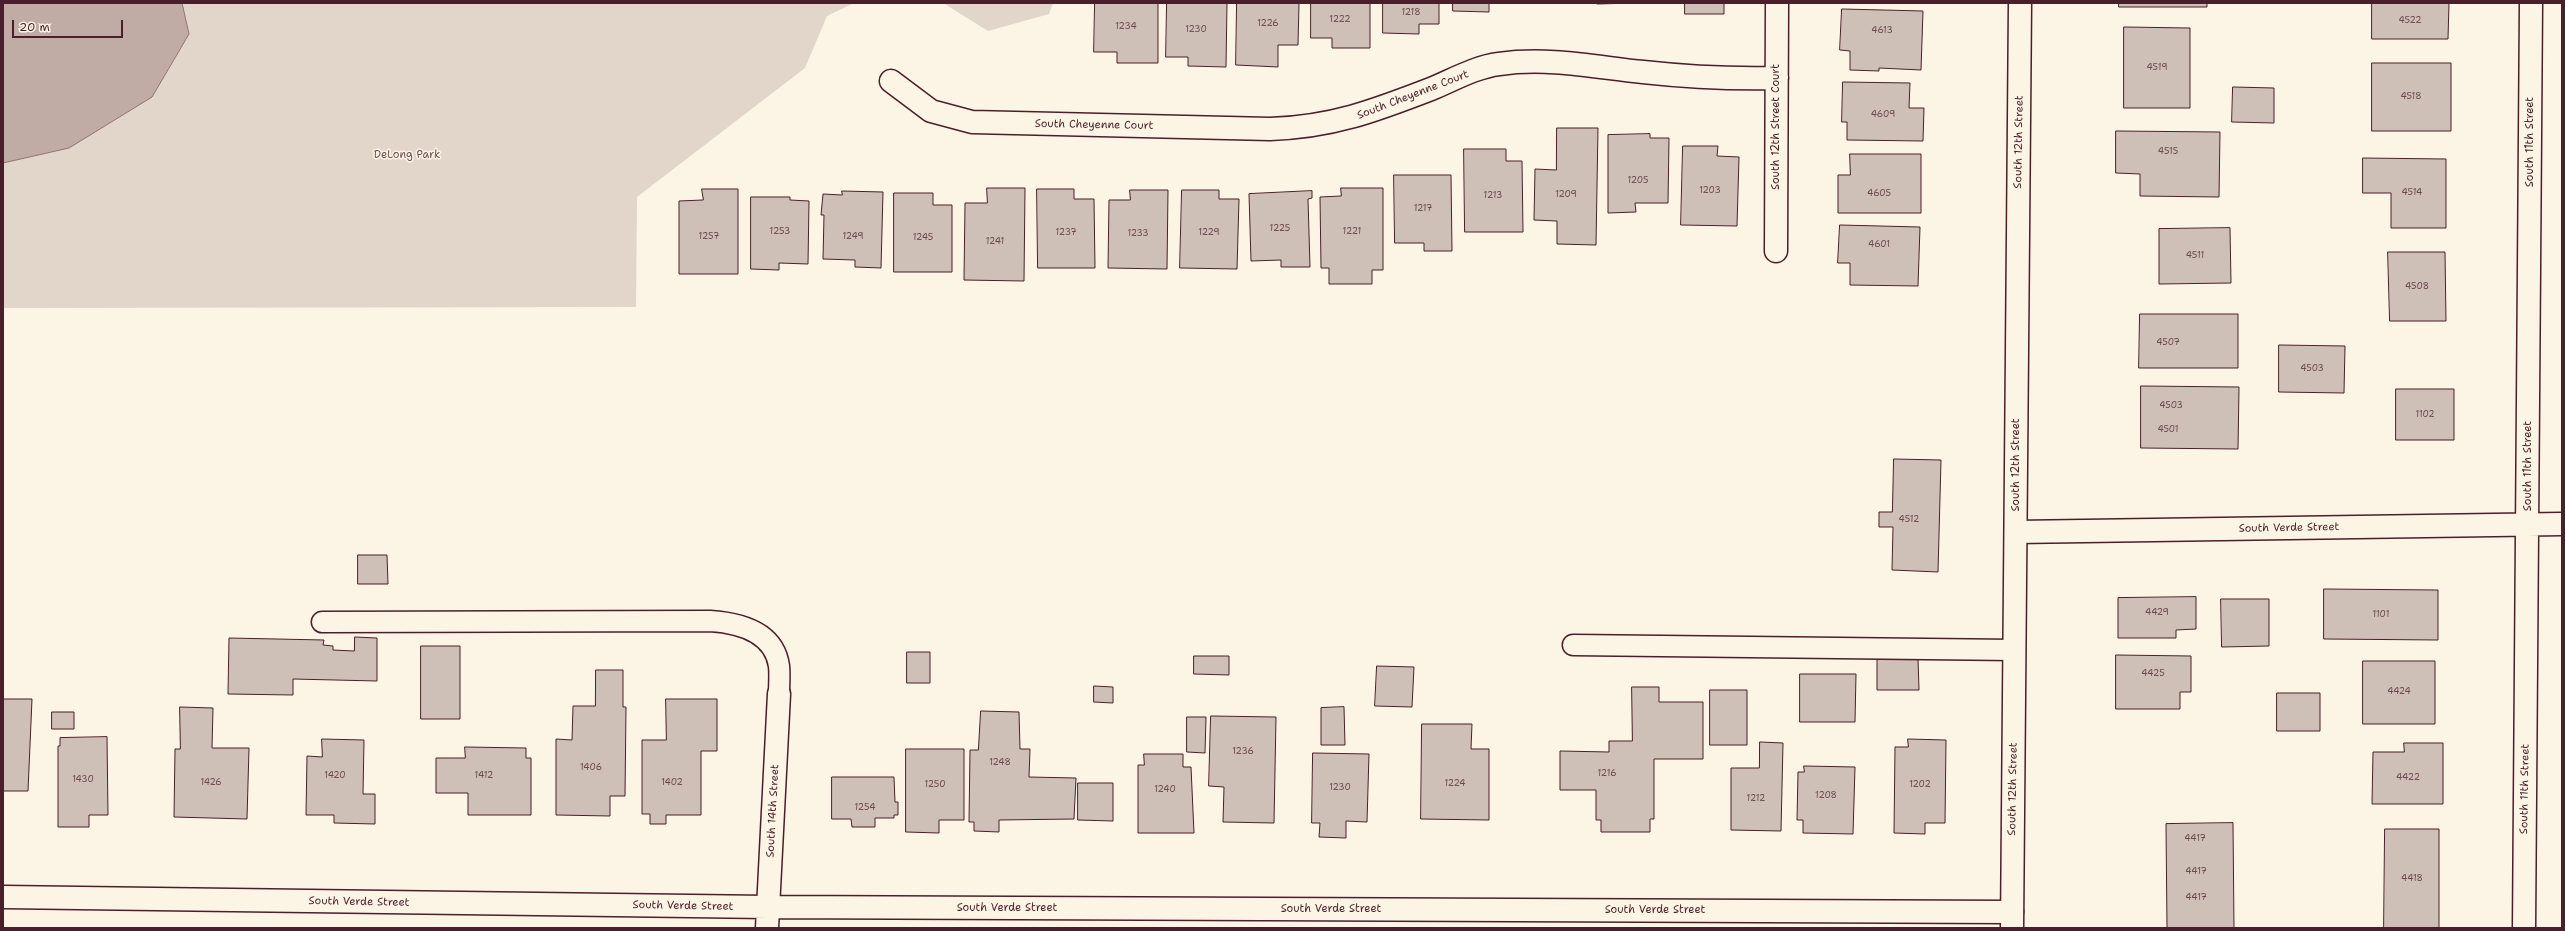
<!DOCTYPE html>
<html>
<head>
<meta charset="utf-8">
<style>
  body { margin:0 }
  #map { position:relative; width:2565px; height:931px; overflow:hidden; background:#fcf5e5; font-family:"Shantell Sans",sans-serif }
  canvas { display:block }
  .frame { position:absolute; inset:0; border:4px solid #4a1f2b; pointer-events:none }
  .scale { position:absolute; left:12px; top:20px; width:111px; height:18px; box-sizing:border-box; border:2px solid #4a1f2b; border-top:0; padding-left:5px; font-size:12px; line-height:14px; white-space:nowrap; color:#4a1f2b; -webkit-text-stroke:3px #fcf5e5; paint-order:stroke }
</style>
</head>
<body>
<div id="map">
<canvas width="2565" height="931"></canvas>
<div class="frame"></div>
<div class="scale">20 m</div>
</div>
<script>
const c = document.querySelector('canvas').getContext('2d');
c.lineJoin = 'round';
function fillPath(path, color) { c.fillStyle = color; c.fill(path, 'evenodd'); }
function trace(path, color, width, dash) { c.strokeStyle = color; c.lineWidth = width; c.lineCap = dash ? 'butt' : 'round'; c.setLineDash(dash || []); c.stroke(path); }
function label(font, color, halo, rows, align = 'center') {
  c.font = font + ' "Shantell Sans",sans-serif'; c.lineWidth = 3; c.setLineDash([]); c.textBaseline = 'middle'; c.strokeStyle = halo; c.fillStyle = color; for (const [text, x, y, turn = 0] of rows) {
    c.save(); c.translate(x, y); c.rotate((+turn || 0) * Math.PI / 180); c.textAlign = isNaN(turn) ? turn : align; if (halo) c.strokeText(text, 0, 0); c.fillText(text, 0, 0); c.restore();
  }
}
const green = new Path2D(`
  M3,3h851l-27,13 -22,52 -168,129 -1,110 -633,1z
  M943,3h110l-4,11 -61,17z`);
const water = new Path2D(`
  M3,3h179l7,31 -37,63 -83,51 -66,15z`);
const building = new Path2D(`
  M1095,3h63v60h-41v-11h-23z
  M1167,3h60l-1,64 -38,-1v-9h-22z
  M1237,3h62l-1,42h-20v22l-42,-2z
  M1311,3h59v45h-38v-10h-21z
  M1383,3h56v21h-20v10l-36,-1z
  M1453,3h36v9l-36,-1z
  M1597,3h37l-37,1z
  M1685,3h39v11h-39z
  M2119,3h88v4h-88z
  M2372,3h77l-1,36h-76z
  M1842,9l81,2 -2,59 -42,-2v3l-29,-1v-19l-10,-1z
  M2124,27l66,1v80h-66z
  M2372,63h79v68h-79z
  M1843,82l67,1 -1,25h15l-1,33 -76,-1v-18h-5z
  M2233,87l41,1v35l-42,-1z
  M1557,128h41l-2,117 -39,-1v-23l-23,-1 1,-51 21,1z
  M2116,131l104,1 -1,65 -79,-1v-22l-24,-1z
  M1650,134v4h19l-1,65h-33l1,9 -28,1v-78z
  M1683,146h35l-1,10 22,1 -2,69 -56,-1z
  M1464,149h42v12h16l1,71h-58z
  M1850,154h71v59h-83v-38h12z
  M2363,158l83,1v69h-55v-35h-28z
  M1394,175h57l1,76h-28v-8h-29z
  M987,188h38l-1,93 -60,-1 1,-77h22z
  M1341,188h42v82h-11v14h-43v-16h-8l-1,-71 21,-1z
  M702,189h36v85h-59v-73l24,-1z
  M1037,189h37v10h20l1,69h-57z
  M1130,190h38l-1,79 -59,-1 1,-68h21z
  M1182,190h37v9h20l-2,70 -57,-1z
  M842,191l41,1 -2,76 -26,-1v-7l-32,-1 1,-44h-3l2,-21 19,1z
  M1312,191v7l-4,1 2,68h-29v-7l-30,1 -2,-67z
  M894,193h39v12h19v67h-58z
  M751,197h39v3l19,1 -1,63 -29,-1v7l-28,-1z
  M1840,225l80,2 -2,59 -68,-1v-22h-12z
  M2230,228l1,55 -72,1v-55z
  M2388,252h57l1,69h-56z
  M2140,314h98v54h-99z
  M2279,345l66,1 -1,47 -65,-1z
  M2141,386l98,1 -1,62 -97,-1z
  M2396,389h58v51h-58z
  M1894,459l47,1 -3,112 -46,-2 1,-43h-14v-15h13z
  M358,555h29l1,29h-30z
  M2324,589l114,1v50l-114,-1z
  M2196,597v32l-20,1v8h-58v-40z
  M2221,599h48v47l-47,1z
  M355,637l22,1v43l-84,-2v16l-65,-1 1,-56 95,2 -1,5 10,1v4l21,1z
  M421,646h39v73h-39z
  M907,652h23v31h-23z
  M2116,655l75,1v36h-11v17h-64z
  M1194,656h35v19l-35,-1z
  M1918,658l1,32h-42v-31z
  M2363,661h72v63h-72z
  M1377,666l37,1 -2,40 -37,-1z
  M596,670h27v37h3l-1,89h-15v20l-54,-1v-76l16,1 1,-34h22z
  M1800,674h56l-1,48h-55z
  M1094,686l19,1v16l-19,-1z
  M1632,687h27v15h44v57h-49v60h-4v13h-49v-12h-5v-30h-36v-39l49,1v-11h23z
  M1710,690h37v55h-37z
  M2277,693h43v38h-43z
  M3,699h29l-4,92h-25z
  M666,699h51v52h-16v64h-35v9h-16v-10h-8v-74h24z
  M180,707l33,1 -1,40h37l-2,71 -73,-2 1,-68h5z
  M1344,707l1,38h-24v-37z
  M981,711l38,1 1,37h10l-1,28 47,1 -2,41 -75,1v12l-25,-1v-9h-5l1,-72h8z
  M52,712h22v17h-22z
  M1211,716l65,1 -2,106 -51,-1 1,-35 -15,-1z
  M1187,717h19l-1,36 -18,-1z
  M1422,724h50l-1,25h18v71l-68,-1z
  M107,737l1,78h-19v12h-31v-81h2v-8z
  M322,739l42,1 -1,54h12v30l-41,-1v-8h-28l1,-59 15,1z
  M1908,739l38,1 -1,83h-20v11l-31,-1 1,-86h13z
  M1760,742l23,1 -2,88 -50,-1v-62h28z
  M2404,743h39v61h-71l1,-52h31z
  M465,747l61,1v10h5v57h-63v-22h-32v-35h29z
  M906,749h58v71h-25v13l-33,-1z
  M1313,753l56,1 -2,68 -21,-1v17l-27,-1 1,-14h-8z
  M1144,754h39v13h8l3,66h-56v-68h6z
  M1804,766l51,1 -2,67 -50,-1v-13h-6l1,-48h6z
  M832,777h62l1,25h3v13h-4v3h-19v9h-23l-1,-8h-19z
  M1078,783h35v38l-35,-1z
  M2233,823l1,105h-67l-1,-104z
  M2385,829h54v99h-55z`);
const service = new Path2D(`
  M322,622l388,-1c30,2 64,11 69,45 1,9 0,19 0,28
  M1573,645l441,5`);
const minor = new Path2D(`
  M891,81l40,30 41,11 298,7c62,-2 104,-18 161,-40 22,-9 44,-22 68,-25 49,-7 96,3 144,8 45,5 89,7 134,6
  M1776,251l1,-248
  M2016,532l546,-8
  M3,897l764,10 1245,5
  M767,928l12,-234
  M2524,928l7,-925`);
const secondary = new Path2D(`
  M2012,928l8,-925`);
const numberNames = [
  ["1218",1411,13],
  ["1222",1340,20],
  ["4522",2410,21],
  ["1226",1268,24],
  ["1234",1126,27],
  ["1230",1196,30],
  ["4613",1882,31],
  ["4519",2157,68],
  ["4518",2411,97],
  ["4609",1883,115],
  ["4515",2168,152],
  ["1205",1638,181],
  ["1203",1710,191],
  ["4514",2412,193],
  ["4605",1879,194],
  ["1209",1566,195],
  ["1213",1493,196],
  ["1217",1423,209],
  ["1225",1280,229],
  ["1253",780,232],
  ["1221",1352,232],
  ["1237",1066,233],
  ["1229",1209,233],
  ["1233",1138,234],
  ["1257",709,237],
  ["1249",853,237],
  ["1245",923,238],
  ["1241",995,242],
  ["4601",1879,245],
  ["4511",2195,256],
  ["4508",2417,287],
  ["4507",2168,343],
  ["4503",2312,369],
  ["4503",2171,406],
  ["1102",2425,415],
  ["4501",2168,430],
  ["4512",1909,520],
  ["4429",2157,613],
  ["1101",2381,615],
  ["4425",2153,674],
  ["4424",2399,692],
  ["1236",1243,752],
  ["1248",1000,763],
  ["1406",591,768],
  ["1216",1607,774],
  ["1420",335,776],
  ["1412",484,776],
  ["4422",2408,778],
  ["1430",83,780],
  ["1426",211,783],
  ["1402",672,783],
  ["1224",1455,784],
  ["1250",935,785],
  ["1202",1920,785],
  ["1230",1340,788],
  ["1240",1165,790],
  ["1208",1826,796],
  ["1212",1756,799],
  ["1254",865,808],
  ["4417",2195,839],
  ["4417",2196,872],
  ["4418",2412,879],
  ["4417",2196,898]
];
const streetNames = [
  ["South Cheyenne Court",1413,95,-21],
  ["South Cheyenne Court",1094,125,1],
  ["South 12th Street Court",1776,127,-90],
  ["South 12th Street",2019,142,-89],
  ["South 11th Street",2530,142,-90],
  ["South 12th Street",2016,465,-90],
  ["South 11th Street",2528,466,-90],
  ["South Verde Street",2289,528,-1],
  ["South 12th Street",2013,789,-89],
  ["South 11th Street",2525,789,-89],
  ["South 14th Street",773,811,-87],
  ["South Verde Street",359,902,1],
  ["South Verde Street",683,906,1],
  ["South Verde Street",1007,908],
  ["South Verde Street",1331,909],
  ["South Verde Street",1655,910]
];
const parkNames = [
  ["DeLong Park",407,155]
];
fillPath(green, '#e2d5ca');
fillPath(water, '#c0aca5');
trace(water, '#917474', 1);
fillPath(building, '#cfc0b7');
trace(building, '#4a1f2b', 1);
trace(service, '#4a1f2b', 23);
trace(minor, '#4a1f2b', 25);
trace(secondary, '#4a1f2b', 25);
trace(service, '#fcf5e5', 20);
trace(minor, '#fcf5e5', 22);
trace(secondary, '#fcf5e5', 22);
label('9px', '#6b474e', null, numberNames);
label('11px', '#4a1f2b', '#fcf5e5', streetNames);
label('11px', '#704c53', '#fcf5e5', parkNames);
</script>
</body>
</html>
